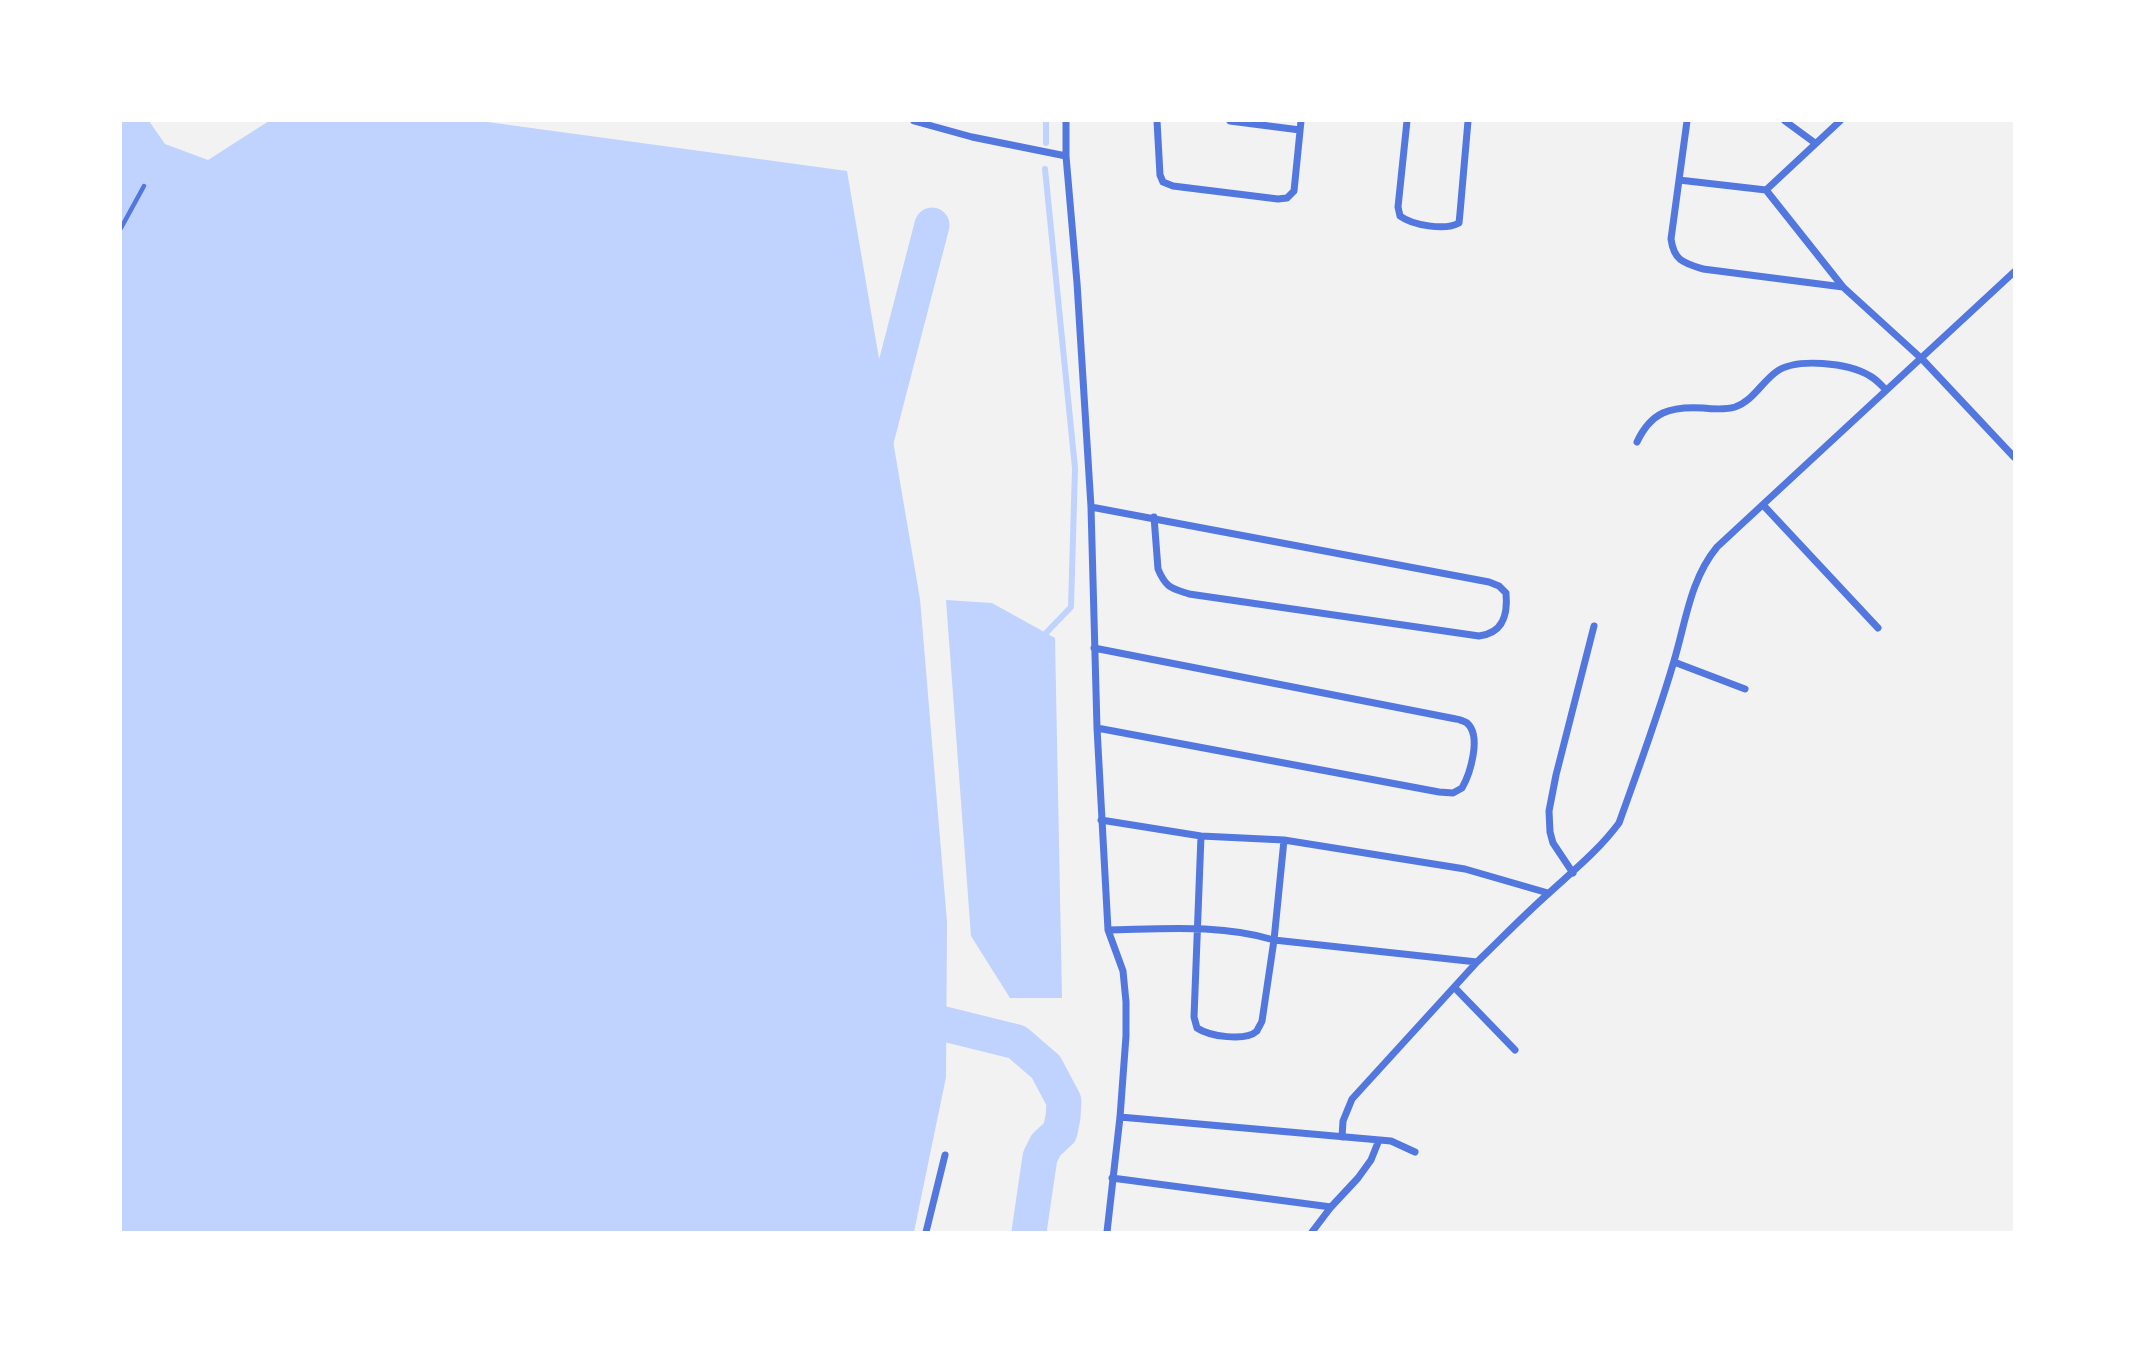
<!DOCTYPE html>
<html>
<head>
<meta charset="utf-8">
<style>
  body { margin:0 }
  #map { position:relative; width:2135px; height:1353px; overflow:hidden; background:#f2f2f2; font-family:"Sofia Sans Condensed",sans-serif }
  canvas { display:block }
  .frame { position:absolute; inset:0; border:122px solid #fff; pointer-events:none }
</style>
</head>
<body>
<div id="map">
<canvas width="2135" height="1353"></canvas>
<div class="frame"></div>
</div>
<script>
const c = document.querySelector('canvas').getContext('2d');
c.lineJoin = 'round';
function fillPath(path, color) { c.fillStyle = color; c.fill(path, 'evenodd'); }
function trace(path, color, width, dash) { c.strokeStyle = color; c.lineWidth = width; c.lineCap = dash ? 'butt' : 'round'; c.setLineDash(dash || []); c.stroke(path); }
const water = new Path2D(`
  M121,121h28l16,23 43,16 61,-39h211l367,50 73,428 27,323 -1,155 -32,155h-793z
  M946,600l46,3 63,35 7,360h-52l-39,-62z`);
const stream = new Path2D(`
  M1046,121v22
  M1045,169l30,299 -4,139 -25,26`);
const river = new Path2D(`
  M875,445l57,-220
  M900,1013l117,29 29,25 18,34 -1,16 -3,15 -14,13 -6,12 -11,75`);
const service = new Path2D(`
  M121,228l23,-42`);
const minor = new Path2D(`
  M914,121l58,16 94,19
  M1066,121v35l11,127 14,224 6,221 11,202 15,41 3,31v34l-6,81 -13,115
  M1157,121l3,54 3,7 10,4 105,13 9,-1 7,-7 7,-70
  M1230,121l70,9
  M1407,121l-9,86 2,9c12,9 45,15 59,7l1,-10 8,-92
  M1687,121l-16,118c3,22 13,24 32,30l140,18
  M1785,121l30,22
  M1679,180l87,10 77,97 79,72 92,98
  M1766,190l74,-69
  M1637,442c14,-30 33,-36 66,-34 10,1 22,2 32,-1 18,-6 26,-24 41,-35 20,-15 73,-9 94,4 6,3 11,9 16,14
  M1764,506l114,122
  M1091,507l398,75 10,4 7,7c2,22 -3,40 -27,43l-290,-42c-18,-6 -23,-6 -31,-25l-4,-52
  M1094,648l362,71c2,0 10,3 11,4 15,13 3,51 -5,65l-9,5 -14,-1 -342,-64
  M1674,662l71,27
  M1101,820l100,16 83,4 181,29 83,24
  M1201,836l-7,181 3,11c12,8 48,14 60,3 0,-1 5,-9 5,-10l12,-81 10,-100
  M1573,873l-20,-30 -3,-11 -1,-21 7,-36 38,-149
  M1108,930c56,-1 112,-6 166,10l203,22c24,-23 47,-47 72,-69 24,-22 50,-43 70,-70 19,-53 39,-107 55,-162 12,-40 16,-81 43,-114l297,-275
  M1455,988l60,62
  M1120,1117l271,24 24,11
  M1342,1137l1,-16 9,-22 125,-137
  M1112,1178l219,29
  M926,1232l19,-77
  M1312,1232l19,-25 27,-29 13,-18 8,-20`);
fillPath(water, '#bfd3fe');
trace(stream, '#bfd3fe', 6);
trace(river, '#bfd3fe', 35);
trace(service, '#5277de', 4.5);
trace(minor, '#5277de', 7);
</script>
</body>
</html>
